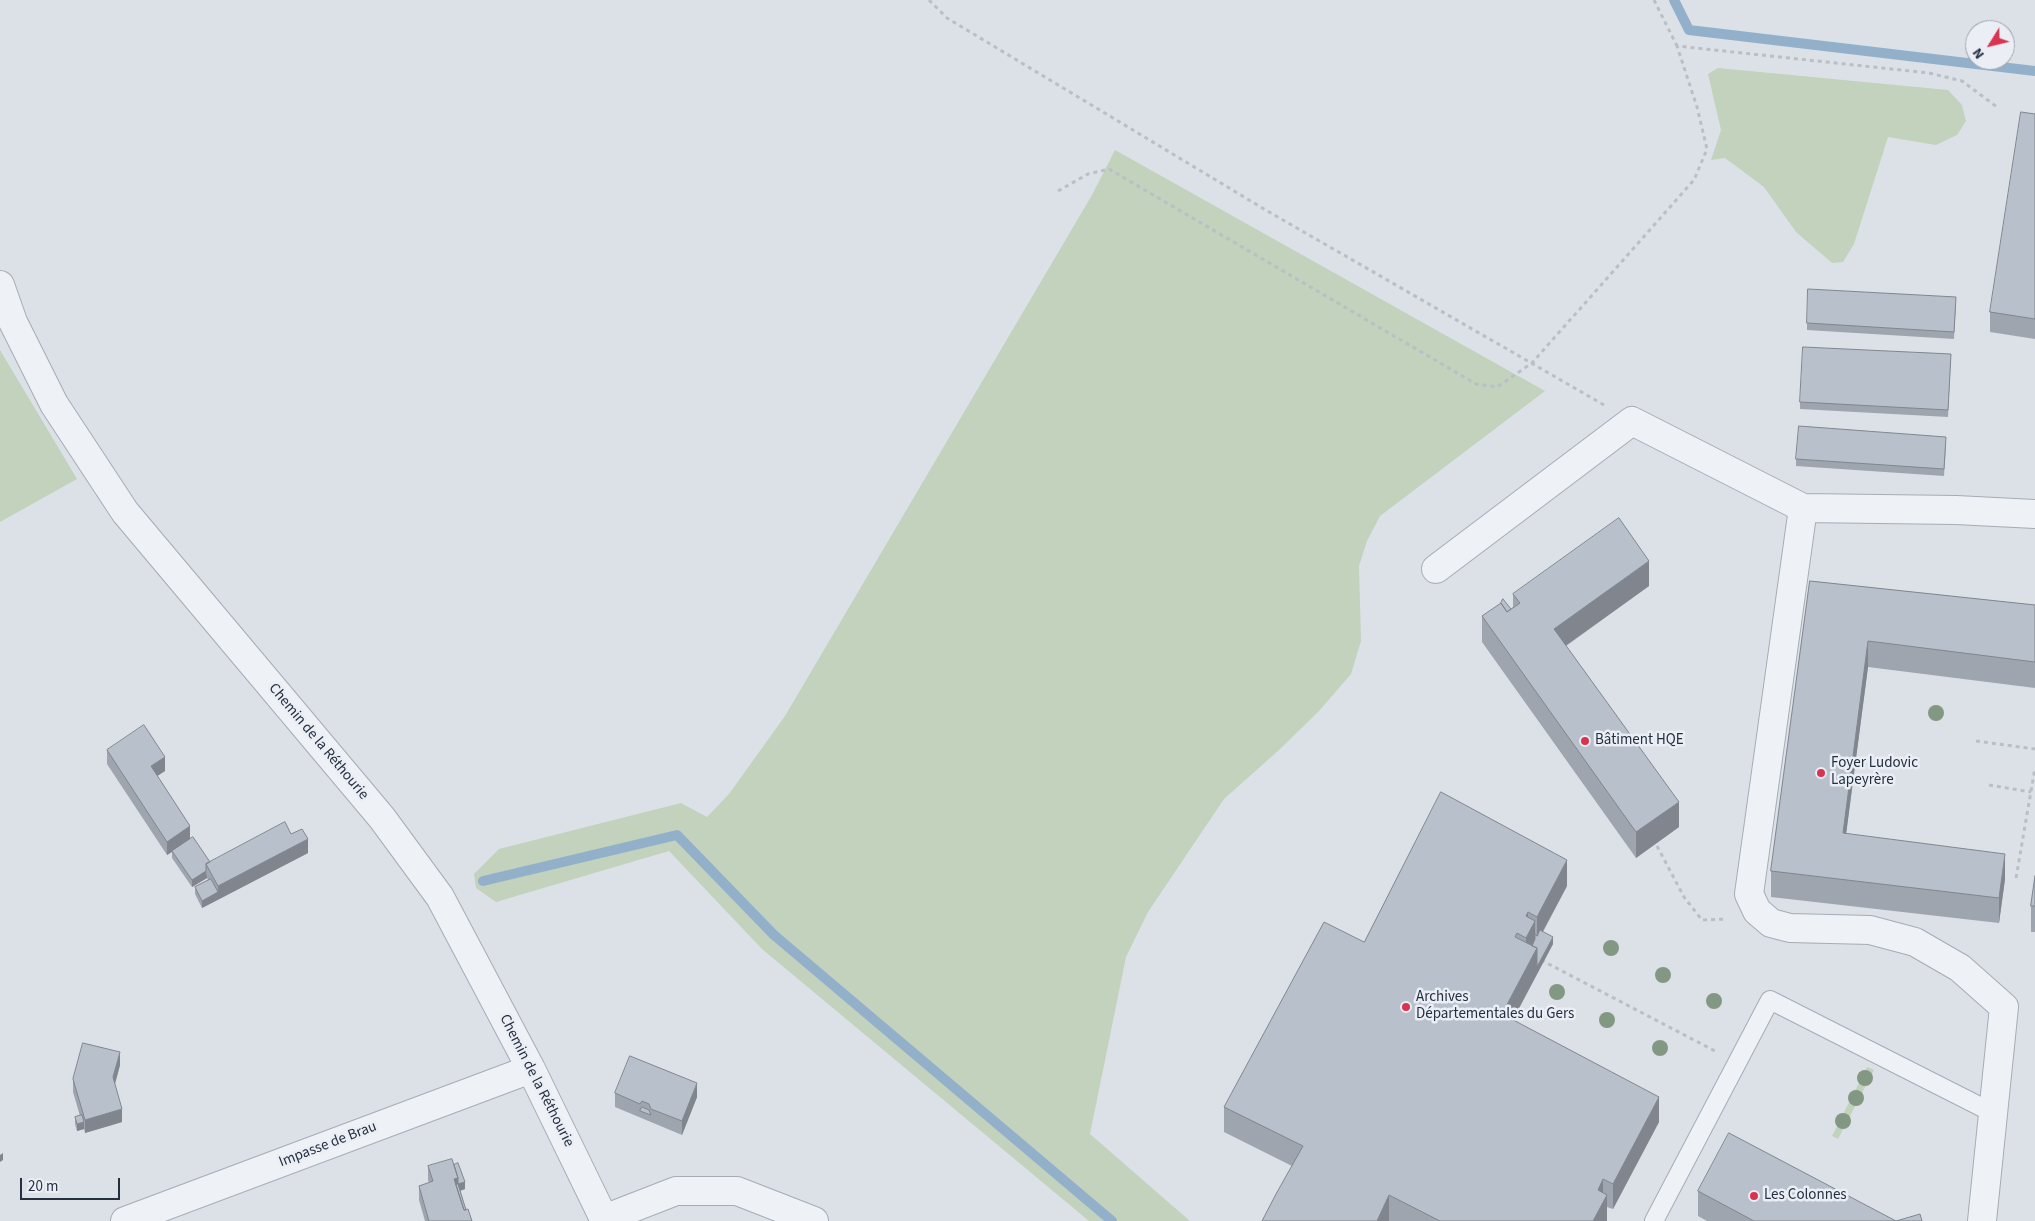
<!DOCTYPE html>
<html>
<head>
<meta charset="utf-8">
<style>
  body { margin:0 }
  #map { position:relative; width:2035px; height:1221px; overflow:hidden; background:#dce1e7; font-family:"Source Sans 3",sans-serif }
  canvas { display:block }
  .north { position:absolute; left:1965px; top:20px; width:50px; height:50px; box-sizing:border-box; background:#ebeff5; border:1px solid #9ba2ac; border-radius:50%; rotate:234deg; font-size:14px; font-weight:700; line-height:20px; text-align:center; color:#242f3f }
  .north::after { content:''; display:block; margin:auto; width:18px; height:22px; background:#da3351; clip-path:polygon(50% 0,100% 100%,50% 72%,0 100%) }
  .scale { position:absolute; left:20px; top:1178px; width:100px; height:22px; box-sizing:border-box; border:2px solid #242f3f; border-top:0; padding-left:6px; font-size:15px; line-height:18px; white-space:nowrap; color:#242f3f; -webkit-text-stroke:4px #ebeff5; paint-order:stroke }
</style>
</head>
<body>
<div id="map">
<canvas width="2035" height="1221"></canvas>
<div class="north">N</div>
<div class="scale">20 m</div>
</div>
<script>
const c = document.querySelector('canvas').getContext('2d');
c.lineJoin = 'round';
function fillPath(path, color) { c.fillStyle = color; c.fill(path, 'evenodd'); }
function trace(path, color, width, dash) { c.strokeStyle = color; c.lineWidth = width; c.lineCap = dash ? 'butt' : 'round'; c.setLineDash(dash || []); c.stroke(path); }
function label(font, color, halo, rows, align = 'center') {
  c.font = font + ' "Source Sans 3",sans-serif'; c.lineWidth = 5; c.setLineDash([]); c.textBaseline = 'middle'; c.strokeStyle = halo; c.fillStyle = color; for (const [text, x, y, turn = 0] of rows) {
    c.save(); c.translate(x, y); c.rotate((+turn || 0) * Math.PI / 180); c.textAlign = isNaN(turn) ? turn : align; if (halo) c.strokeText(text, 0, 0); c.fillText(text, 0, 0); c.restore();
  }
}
const green = new Path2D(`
  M1718,68l230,22 14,15 4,16 -9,14 -21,10 -48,-8 -34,107 -11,18 -11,1 -36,-31 -32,-45 -39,-29 -14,2 10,-30 -13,-56z
  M1115,150l430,241 -165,125 -13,25 -8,25 2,75 -10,33 -32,37 -40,39 -55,49 -76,113 -22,45 -36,177 100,87h-101l-327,-272 -93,-98 -173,51 -20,-14 -2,-14 25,-25 182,-46 26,14 22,-23 56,-78 307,-521z
  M0,350l77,129 -77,43z
  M1867,1067l7,3 -36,69 -6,-3z`);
const stream = new Path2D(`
  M1674,0l15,30 346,41
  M483,881l194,-46 97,100 338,286`);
const path = new Path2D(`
  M929,0l18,18 317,191 340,196
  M1654,0l23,46
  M1058,191l30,-17 21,-5 367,215 21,3 35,-24 162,-183 13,-31 -10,-42 -20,-61 252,27 33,8 35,26
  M1976,741l59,8
  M1989,785l42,7
  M1657,846l27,51 18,23 25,-1
  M2016,878l19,-110
  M1541,960l174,91`);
const service = new Path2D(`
  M1654,1221l116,-221 223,113`);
const minor = new Path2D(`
  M0,285l13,37 41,82 71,108 257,306 58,79 91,172 74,152
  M1803,508l153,2 79,4
  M1436,569l196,-148 171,87 -54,386 8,17 14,12 19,5 80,2 45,12 45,26 44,39 -22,214
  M604,1219l72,-28h61l77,30
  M125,1221l406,-152`);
const trees = [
  [1936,713],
  [1611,948],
  [1663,975],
  [1557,992],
  [1714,1001],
  [1607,1020],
  [1660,1048],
  [1865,1078],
  [1856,1098],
  [1843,1121]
];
const wall = new Path2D(`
  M2035,114v225l-45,-7v-20z
  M1956,304l-2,35 -147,-9v-7z
  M1951,354l-3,63 -148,-8v-7z
  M1946,444l-2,32 -148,-10v-7z
  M1810,581l225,24v83l-167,-21 -22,166 159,46 -6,44 -228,-26v-26z
  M1649,586l-83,60 113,181 -43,31 -154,-216v-26l29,-7 2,-2v-13z
  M107,750l58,21 -8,5 33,63 20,23 81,-28 17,19 -106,55 -7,-14v-7l13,-7 -1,-2 -15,9 -20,-29v-6l-5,3 -60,-91z
  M2035,876v56h-4v-26z
  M1567,886l-24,46 10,12 -40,76 146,102 -46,87 -6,-2v14h-345l30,-55 -68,-34v-25l140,-165z
  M120,1065l-5,19 7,38 -37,11 -1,-4 -7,2 -2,-7v-7l5,-1 -7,-24v-13z
  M615,1093l82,4 -15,38 -67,-28z
  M454,1165l11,24 -5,2 6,19 6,11h-47l-6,-21v-14l10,-3 -1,-3v-14z
  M1698,1191l198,30h26h-215l-9,-5z`);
const shadedWall = new Path2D(`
  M1649,561v25l-95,68v-25z
  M1868,641v26l-25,191v-25z
  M165,757v14l-14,9v-14z
  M1679,802v25l-43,31v-26z
  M190,826v14l-23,15v-13z
  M308,839v14l-106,55v-7l16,-9v-6z
  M2005,854v25l-6,44v-25z
  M1567,860v26l-30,56v-25z
  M206,871l1,7 -15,9v-7z
  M1528,912v22l7,-13v25l-9,15v-45z
  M1553,937v7l-16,30v-7z
  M1537,948v26l-35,66v-26z
  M120,1052v13l-7,26v-14z
  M697,1083v14l-15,38v-14z
  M1659,1097v25l-46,87v-25z
  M122,1109v13l-37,11v-13z
  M84,1122v7l-7,2v-7z
  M3,1153v7l-3,2v-7z
  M458,1178l7,4v7l-9,3 -2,-13z
  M1603,1179v22l4,-6v26h-14l5,-31z
  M1389,1195v26h-12z`);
const building = new Path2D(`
  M2021,112l14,2v205l-45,-7z
  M1808,289l148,8 -2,35 -147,-9z
  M1803,347l148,7 -3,56 -148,-8z
  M1799,426l147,11 -2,32 -148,-10z
  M1619,518l30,43 -95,68 125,173 -43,30 -154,-216 19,-13 6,9 13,-9 -7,-9z
  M1810,581l225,24v57l-167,-21 -25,192 162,21 -6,44 -228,-27z
  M1503,599l8,10 -4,3 -6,-9z
  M144,725l21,32 -14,9 39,60 -23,16 -60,-92z
  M1441,792l126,68 -30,57 -9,-5 -2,4 9,5 -9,17 -9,-5 -2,4 22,11 -35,66 157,83 -46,87 -10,-5 -5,11 9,5 -14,26h-153l-51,-26 -12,26h-115l14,-27 27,-48 -79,-39 100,-185 40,20z
  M285,822l6,12 11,-5 6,10 -90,47 -12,-22z
  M193,837l17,25 -4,2v7l-14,9 -20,-29z
  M2035,876v30h-4z
  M211,879l7,13 -16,9 -7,-14z
  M1540,930l13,7 -16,30v-19l-5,-2 3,-7v-5l2,2z
  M83,1043l37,9 -7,25 9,32 -37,11 -12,-41z
  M630,1056l67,27 -15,38 -31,-12 -2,-5 -7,-3 -2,3 -25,-11z
  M642,1107l7,3 2,5 -11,-4z
  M82,1115l2,7 -7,2 -2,-7z
  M1729,1133l167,88 24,-7 2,7h-168l-56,-30z
  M452,1159l6,19 -4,1 10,31 4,-1 4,12h-43l-10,-35 14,-5 -5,-15z
  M458,1163l7,19 -7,2v-6l-4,-13z
  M458,1184l8,26h-2l-8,-25z`);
const markers = [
  [1585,741,5,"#da3351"],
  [1821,773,5,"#da3351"],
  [1406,1007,5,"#da3351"],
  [1754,1196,5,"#da3351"]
];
const poiNames = [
  ["Bâtiment HQE",1595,741],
  ["Foyer Ludovic",1831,764],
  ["Lapeyrère",1831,781],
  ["Archives",1416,998],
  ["Départementales du Gers",1416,1015],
  ["Les Colonnes",1764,1196]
];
const streetNames = [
  ["Chemin de la Réthourie",318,742,50],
  ["Chemin de la Réthourie",536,1081,63],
  ["Impasse de Brau",328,1145,-21]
];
fillPath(green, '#c2d2bc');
trace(stream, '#93b0cb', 10);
trace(service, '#a5acb5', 20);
trace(minor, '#a5acb5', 30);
trace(path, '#b9bfc6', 3, [4, 4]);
trace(service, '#eef1f5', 18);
trace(minor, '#eef1f5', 28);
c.fillStyle = '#839882';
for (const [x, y] of trees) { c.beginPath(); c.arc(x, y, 8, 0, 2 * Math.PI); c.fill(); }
fillPath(wall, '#9ea5af');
fillPath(shadedWall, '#81868e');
fillPath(building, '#b8c0cb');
trace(building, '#81868e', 1);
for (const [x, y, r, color] of markers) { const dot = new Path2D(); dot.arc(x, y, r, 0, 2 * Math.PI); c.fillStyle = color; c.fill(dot); trace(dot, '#ebeff5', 2); }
label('15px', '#242f3f', '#ebeff5', poiNames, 'left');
label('15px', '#242f3f', '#ebeff5', streetNames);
</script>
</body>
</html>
